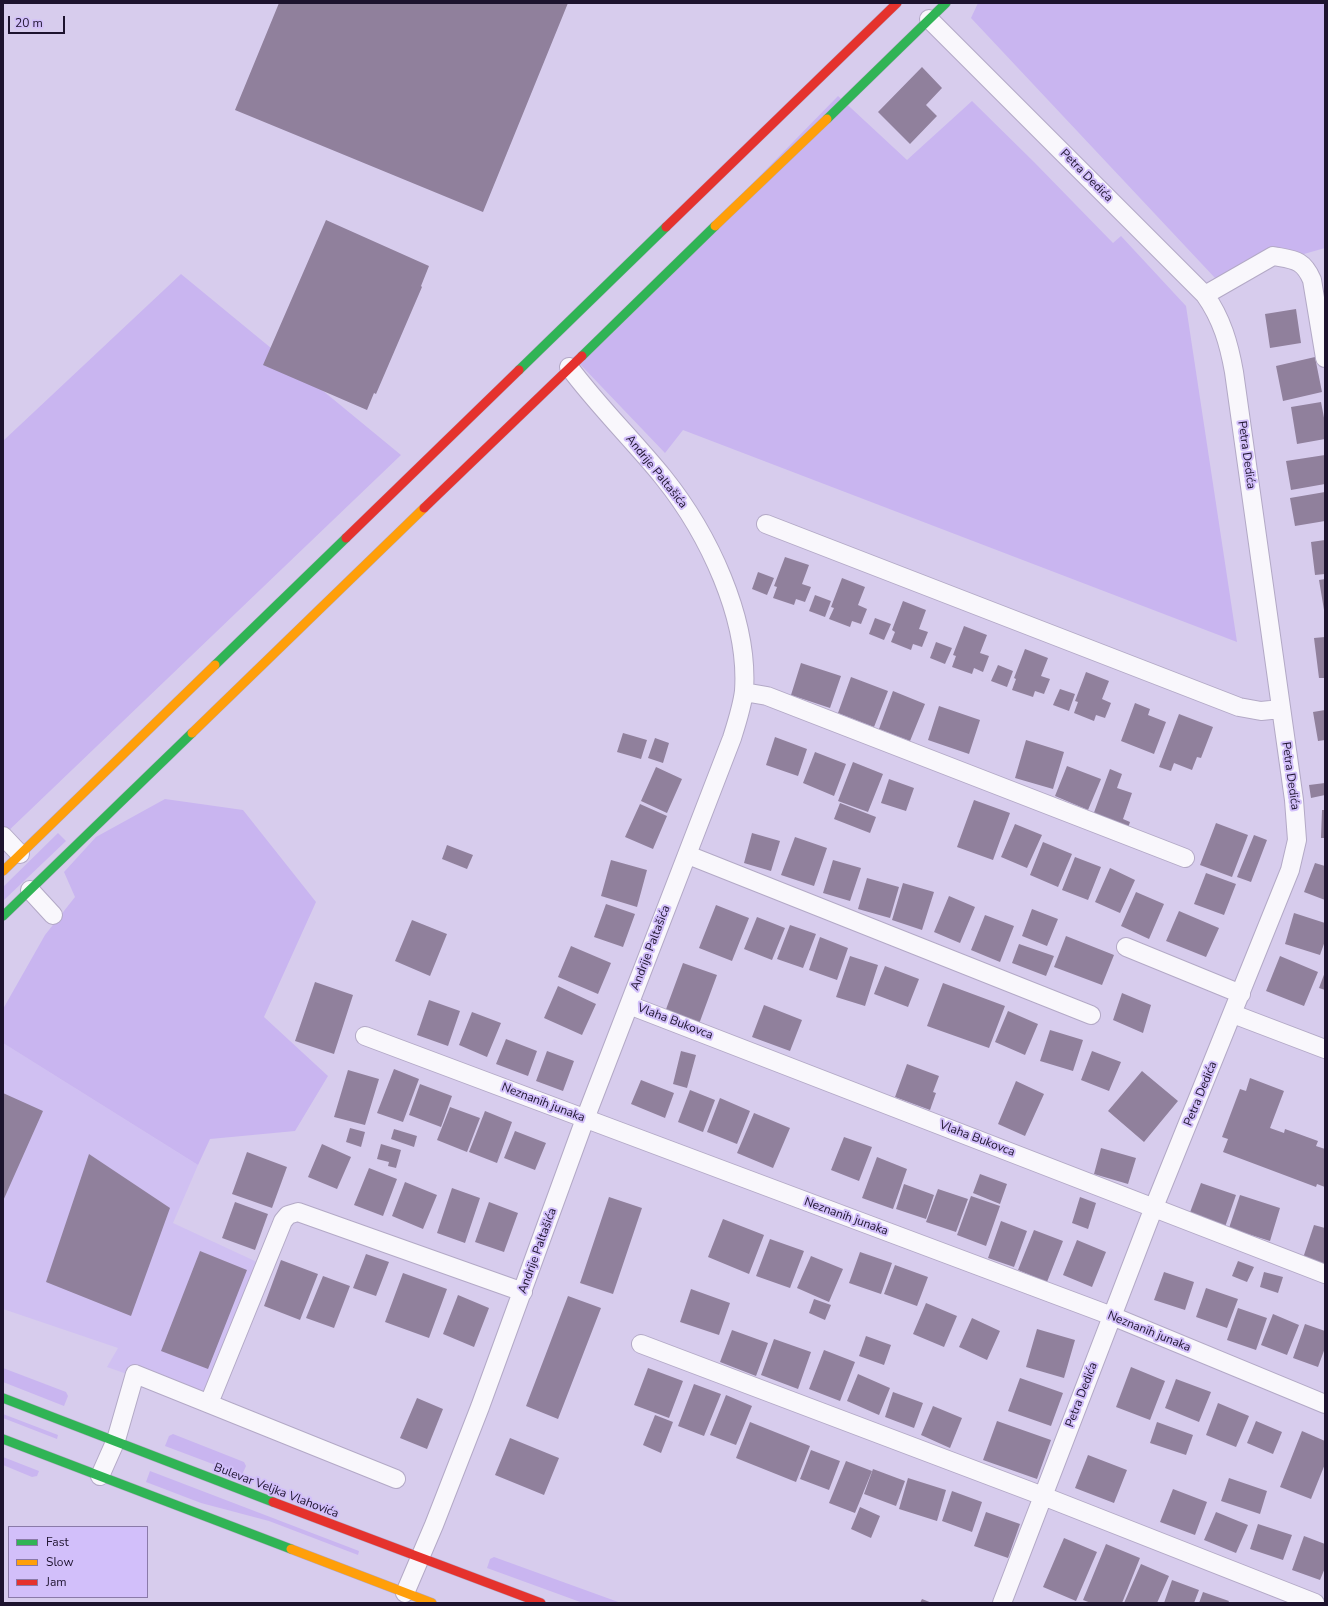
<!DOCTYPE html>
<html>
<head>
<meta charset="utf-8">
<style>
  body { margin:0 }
  #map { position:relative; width:1328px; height:1606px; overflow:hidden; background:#d7cced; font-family:"Nunito Sans",sans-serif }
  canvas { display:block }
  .frame { position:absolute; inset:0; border:4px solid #1d132e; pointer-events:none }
  .legend { position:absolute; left:8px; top:1526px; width:140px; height:72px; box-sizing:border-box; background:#d2bffa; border:1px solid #8a7aa8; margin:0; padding:5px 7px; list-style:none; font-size:12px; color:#1d132e }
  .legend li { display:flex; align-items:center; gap:8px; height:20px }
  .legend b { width:20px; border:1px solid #8a7aa8 }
  .scale { position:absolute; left:8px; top:16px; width:57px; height:18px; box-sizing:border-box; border:2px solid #1d132e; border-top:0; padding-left:5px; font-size:12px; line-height:14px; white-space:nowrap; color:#1d132e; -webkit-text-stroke:3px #d2bffa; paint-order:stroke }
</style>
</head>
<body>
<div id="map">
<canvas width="1328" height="1606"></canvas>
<div class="frame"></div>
<ul class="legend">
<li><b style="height:5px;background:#30b455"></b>Fast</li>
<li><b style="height:5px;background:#ff9f0a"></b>Slow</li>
<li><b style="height:5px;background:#e5322d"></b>Jam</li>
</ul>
<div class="scale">20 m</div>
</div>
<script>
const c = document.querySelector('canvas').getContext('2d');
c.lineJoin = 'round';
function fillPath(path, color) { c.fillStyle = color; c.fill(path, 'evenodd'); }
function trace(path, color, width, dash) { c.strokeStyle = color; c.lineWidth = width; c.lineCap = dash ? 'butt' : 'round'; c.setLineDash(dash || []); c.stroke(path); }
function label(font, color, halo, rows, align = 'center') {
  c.font = font + ' "Nunito Sans",sans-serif'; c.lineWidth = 4; c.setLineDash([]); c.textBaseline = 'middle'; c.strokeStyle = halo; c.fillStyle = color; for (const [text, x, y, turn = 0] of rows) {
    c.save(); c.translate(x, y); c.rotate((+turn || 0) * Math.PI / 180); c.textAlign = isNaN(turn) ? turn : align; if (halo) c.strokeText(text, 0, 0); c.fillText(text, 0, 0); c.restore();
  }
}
const built = new Path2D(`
  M3,1043l195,122 -25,58 84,39 -57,138 -93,-33 11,-19 -115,-39z`);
const green = new Path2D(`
  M978,3h347v245l-109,31 -245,-261z
  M838,96l69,64 65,-59 62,61 79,81 8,-7 65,70 51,336 -554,-212 -18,23 -87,-91z
  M181,274l220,181 -398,381v-395z
  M165,799l78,11 73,92 -52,115 64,59 -33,55 -85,8 -12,26 -195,-122v-34l42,-74 30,-38 -11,-25 32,-35z
  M58,833l8,8 -63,60v-14z
  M3,1368l63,24 2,4 -4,10 -61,-24z
  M3,1414l55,21 -1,4 -54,-21z
  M173,1434l71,28 2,4 -4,9 -77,-29 4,-10z
  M3,1457l36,14 -2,5 -5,1 -29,-12z
  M150,1471l209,80 -1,4 -89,-34 -68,-18 -55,-21z
  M494,1557l127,46h-38l-96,-35 3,-9z`);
const building = new Path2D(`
  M279,3h289l-85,209 -248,-102z
  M922,67l20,21 -16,17 11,11 -27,28 -32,-32z
  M326,220l103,46 -8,20 1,1 -46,107 -2,-1 -7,17 -104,-45z
  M1296,309l5,34 -31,5 -5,-34z
  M1315,357l7,35 -39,9 -7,-35z
  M1321,402l4,21v16l-28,5 -6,-37z
  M1325,455v29l-34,6 -5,-29z
  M1325,492v29l-30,5 -5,-28z
  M1325,540v34l-10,1 -4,-33z
  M785,557l24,8 -7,19 9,3 -6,15 -9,-3 -2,6 -21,-7 4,-11 -3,-1z
  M758,572l16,6 -7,17 -15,-6z
  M842,578l23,9 -7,18 9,4 -6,15 -9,-3 -2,6 -21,-8 5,-11 -3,-1z
  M1325,579v31h-1l-5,-30z
  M815,595l16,6 -6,16 -16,-6z
  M903,601l23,9 -7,19 9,3 -6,15 -9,-3 -2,6 -20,-8 4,-10 -3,-2z
  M875,618l16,6 -7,16 -15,-6z
  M964,626l23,9 -7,18 9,3 -6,16 -9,-4 -2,6 -20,-7 4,-11 -3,-1z
  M1325,637v41h-6l-5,-40z
  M936,642l16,6 -7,16 -15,-6z
  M1025,649l23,9 -7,18 9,3 -6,15 -9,-3 -2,6 -21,-7 4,-11 -2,-1z
  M801,663l40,13 -11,32 -39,-13z
  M998,665l15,6 -6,16 -16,-6z
  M1086,672l23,9 -7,18 9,4 -6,15 -9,-3 -2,6 -20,-8 4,-11 -3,-1z
  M851,677l37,14 -14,36 -36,-14z
  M1060,689l15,5 -6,17 -16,-6z
  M893,691l32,13 -15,37 -31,-12z
  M1135,703l15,6 -2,6 18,7 -12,32 -33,-13z
  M939,706l41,14 -11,34 -41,-14z
  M1325,710v30l-7,1 -5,-29z
  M1179,714l34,13 -12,31 -4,-1 -5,13 -18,-7 -3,8 -12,-4z
  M623,733l24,7 -6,19 -24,-7z
  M775,737l32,12 -9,27 -32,-11z
  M655,738l14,5 -6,20 -15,-5z
  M1026,740l38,12 -11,37 -38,-11z
  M815,752l31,12 -12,32 -31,-13z
  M853,762l30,12 -15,38 -30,-11z
  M1067,766l34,13 -13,31 -33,-14z
  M656,767l26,12 -15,34 -26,-12z
  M1110,769l12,5 -5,14 15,5 -9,26 7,3 -3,9 -35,-13z
  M889,779l25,9 -8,23 -25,-8z
  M1325,783v12l-14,3 -2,-13z
  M974,800l36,13 -17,47 -36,-13z
  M840,803l36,14 -6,16 -36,-14z
  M640,804l27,12 -14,33 -28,-12z
  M1322,810h3v28h-4z
  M1216,823l32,12 -16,42 -32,-12z
  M1015,824l27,11 -15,33 -26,-11z
  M752,833l28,8 -9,30 -27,-8z
  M1254,835l13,5 -16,42 -14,-5z
  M795,837l32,11 -13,38 -33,-11z
  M1043,842l29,12 -14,33 -28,-12z
  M447,845l26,10 -6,14 -25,-10z
  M1075,857l26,10 -13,33 -26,-10z
  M611,860l36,10 -10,37 -36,-11z
  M833,860l28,8 -11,33 -27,-8z
  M1315,863l10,3v34l-21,-8z
  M1110,868l25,12 -15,33 -25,-11z
  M1206,873l30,11 -12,31 -30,-11z
  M867,878l32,9 -9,31 -32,-9z
  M903,883l31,9 -12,38 -30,-10z
  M1136,892l28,12 -15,35 -28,-13z
  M949,896l26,11 -15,36 -26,-11z
  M606,904l29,10 -12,33 -29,-10z
  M716,905l33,13 -17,43 -33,-13z
  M1032,909l26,10 -11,27 -25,-10z
  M1179,911l40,17 -13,29 -40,-16z
  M1294,913l31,10v18l-5,14 -35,-11z
  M985,915l29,11 -14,36 -29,-12z
  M757,917l28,11 -13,32 -28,-11z
  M412,920l35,14 -17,42 -35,-15z
  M790,925l26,9 -13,34 -26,-9z
  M1066,936l48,19 -12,30 -48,-18z
  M820,937l28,11 -11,32 -28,-10z
  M1019,944l35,12 -8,20 -34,-13z
  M571,946l40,17 -13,31 -40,-17z
  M850,956l28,9 -13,41 -29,-9z
  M1280,956l38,16 -14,34 -38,-15z
  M683,963l34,12 -18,49 -34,-12z
  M885,966l34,13 -11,28 -34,-13z
  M1325,972v18l-6,-2z
  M315,982l38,13 -19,59 -39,-13z
  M943,983l62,23 -16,42 -62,-22z
  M558,986l38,18 -14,31 -38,-17z
  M1122,993l29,12 -8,28 -30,-13z
  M429,1000l31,11 -12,35 -31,-11z
  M764,1005l38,15 -12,31 -38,-14z
  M1008,1011l30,13 -13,31 -30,-13z
  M472,1012l29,11 -14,34 -28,-12z
  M1050,1030l33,10 -10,31 -33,-10z
  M506,1039l31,12 -9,25 -32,-12z
  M547,1051l27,10 -11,30 -27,-10z
  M681,1051l15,4 -9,33 -14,-4z
  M1092,1051l29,11 -12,29 -28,-11z
  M907,1064l32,12 -6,16 3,1 -6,17 -35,-13z
  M394,1069l25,10 -16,43 -26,-9z
  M348,1070l31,9 -14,46 -31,-8z
  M1142,1071l36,30 -34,41 -36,-31z
  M1250,1078l34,13 -14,37 14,5 1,-4 33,12 -2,5 9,3v38l-8,-3 -1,3 -93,-35 5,-13 -6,-2 18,-48 6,2z
  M641,1080l33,13 -9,25 -34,-14z
  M1016,1081l28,13 -19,42 -27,-12z
  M420,1084l32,12 -11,31 -32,-12z
  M690,1090l25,10 -12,32 -25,-10z
  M3,1093l40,18 -40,90z
  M720,1098l30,13 -13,33 -30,-12z
  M450,1107l30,11 -13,34 -30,-12z
  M485,1111l27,11 -15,41 -28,-11z
  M754,1113l36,15 -17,40 -36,-15z
  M350,1128l15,4 -4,15 -15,-5z
  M394,1129l23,7 -3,11 -23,-8z
  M515,1131l31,12 -11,27 -31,-12z
  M844,1137l28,10 -13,34 -28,-11z
  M322,1144l29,13 -14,32 -29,-12z
  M381,1144l20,6 -5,18 -8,-2 1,-4 -12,-3z
  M1101,1148l35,10 -8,26 -34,-10z
  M247,1152l40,15 -15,41 -40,-14z
  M89,1154l81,54 -39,108 -85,-34z
  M877,1157l30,12 -14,40 -31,-11z
  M369,1168l28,11 -14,37 -29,-11z
  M980,1174l27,10 -7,20 -27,-11z
  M405,1182l32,13 -14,34 -31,-13z
  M1201,1183l35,12 -11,32 -36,-12z
  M904,1184l30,11 -8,24 -30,-10z
  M452,1188l28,10 -15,45 -28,-10z
  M938,1189l30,10 -12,33 -30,-10z
  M1240,1195l40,13 -10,33 -41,-13z
  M971,1196l29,10 -14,40 -29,-11z
  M609,1197l33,11 -29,86 -33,-11z
  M1080,1197l16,6 -8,26 -16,-6z
  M235,1202l33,12 -13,36 -33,-12z
  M489,1202l29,11 -14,39 -29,-10z
  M723,1219l41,16 -15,39 -41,-17z
  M1001,1221l26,10 -13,36 -26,-9z
  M1314,1225l11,3v38l-22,-8z
  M1034,1230l29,11 -16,41 -29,-12z
  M770,1239l34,12 -14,37 -34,-12z
  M1077,1240l29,12 -14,35 -29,-12z
  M200,1251l47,19 -39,99 -47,-18z
  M860,1252l32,11 -11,31 -32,-11z
  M366,1254l23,8 -13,34 -23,-8z
  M811,1256l32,13 -14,33 -32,-14z
  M281,1260l37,14 -18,46 -36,-14z
  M1238,1261l16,6 -7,15 -15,-6z
  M895,1265l33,12 -11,29 -33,-12z
  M1164,1272l30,10 -9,28 -31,-10z
  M1264,1272l19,5 -5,16 -18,-6z
  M403,1273l44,16 -18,49 -44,-16z
  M323,1276l27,10 -16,42 -28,-10z
  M1206,1288l32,11 -11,29 -31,-11z
  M691,1289l39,14 -11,32 -39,-13z
  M458,1295l31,13 -15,39 -31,-13z
  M568,1296l33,12 -43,111 -32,-13z
  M814,1299l17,6 -6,15 -16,-7z
  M926,1303l31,13 -13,31 -31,-13z
  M1238,1308l29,10 -11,32 -29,-10z
  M1273,1314l26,11 -12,30 -26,-10z
  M972,1318l28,13 -13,29 -28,-13z
  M1305,1324l20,7v17l-7,19 -25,-9z
  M1037,1329l38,11 -11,38 -38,-11z
  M732,1330l36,13 -12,33 -36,-14z
  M866,1336l25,9 -7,20 -25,-9z
  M774,1339l37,13 -13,37 -37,-14z
  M824,1350l31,12 -15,39 -31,-12z
  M1131,1367l34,14 -15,39 -34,-13z
  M648,1368l35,13 -14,37 -35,-13z
  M858,1374l32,14 -11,27 -32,-14z
  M1020,1378l43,15 -12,33 -43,-15z
  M1176,1379l35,13 -12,30 -34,-14z
  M694,1384l27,10 -17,42 -26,-10z
  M893,1392l30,11 -9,25 -29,-11z
  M726,1395l26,11 -16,39 -26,-10z
  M417,1398l26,11 -16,40 -27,-11z
  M1218,1403l31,13 -13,31 -30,-12z
  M933,1406l29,12 -12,30 -29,-13z
  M655,1415l18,7 -12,31 -18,-8z
  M997,1421l54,19 -14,39 -54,-19z
  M1256,1421l26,11 -9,22 -26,-11z
  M750,1422l60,24 -14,36 -60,-24z
  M1157,1422l36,13 -7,20 -36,-12z
  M1302,1431l23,10v23l-14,35 -31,-12z
  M510,1438l49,20 -15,37 -49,-20z
  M811,1450l29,11 -11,29 -29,-11z
  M1088,1455l39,15 -13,33 -39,-15z
  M846,1461l26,10 -17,42 -26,-10z
  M873,1469l32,12 -9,25 -32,-12z
  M908,1478l38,12 -9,31 -38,-12z
  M1229,1478l38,13 -7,23 -39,-13z
  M1173,1489l34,13 -12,33 -35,-13z
  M952,1491l30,11 -10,30 -30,-11z
  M860,1507l20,9 -9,22 -20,-9z
  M986,1512l34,12 -12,34 -34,-12z
  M1216,1512l32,13 -12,28 -32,-13z
  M1258,1524l34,11 -9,25 -33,-11z
  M1304,1536l21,8v24l-5,12 -28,-10z
  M1064,1538l33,14 -21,49 -33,-14z
  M1106,1544l34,14 -18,45h-31l-8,-3z
  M1141,1564l28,12 -12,27h-33z
  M1172,1580l27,10 -5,13h-30z
  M1203,1592l26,9 -1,2h-29z
  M922,1599l10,4h-12z`);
const street = new Path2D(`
  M929,19l276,276c17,24 24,49 29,77l60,428 3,40 -7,30 -136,337 -152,396
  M1205,295l68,-39c21,4 30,3 39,24l13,78
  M766,524l473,183 22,4 20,-2
  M744,692l23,4 418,162
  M3,836l17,18
  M688,855l403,160
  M30,890l23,25
  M1126,947l115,47
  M629,1005l696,269
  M1233,1014l92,35
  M365,1036l747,280 213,88
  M641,1344l402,152 272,107
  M209,1403l74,-182 5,-6 10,-3 225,80
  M100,1476l16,-36 19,-66 261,105
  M405,1593l29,-68 46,-118 105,-288 147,-381c5,-16 10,-31 12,-47 5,-73 -36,-158 -81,-214 -30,-37 -65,-71 -94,-110`);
const fast = new Path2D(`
  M827,119l119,-116
  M582,356l133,-130
  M519,370l147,-143
  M215,665l131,-127
  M3,916l189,-183
  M3,1398l270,104
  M3,1439l288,110`);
const slow = new Path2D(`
  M715,226l112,-107
  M192,733l232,-225
  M3,871l212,-206
  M291,1549l141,54`);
const jam = new Path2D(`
  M666,227l231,-224
  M424,508l158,-152
  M346,538l173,-168
  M273,1502l268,101`);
const streetNames = [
  ["Petra Dedića",1086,176,45],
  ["Petra Dedića",1246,455,82],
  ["Andrije Paltašića",656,472,51],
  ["Petra Dedića",1290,776,82],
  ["Andrije Paltašića",651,948,-69],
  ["Vlaha Bukovca",675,1022,21],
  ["Petra Dedića",1201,1094,-68],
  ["Neznanih junaka",543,1103,21],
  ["Vlaha Bukovca",977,1139,21],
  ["Neznanih junaka",846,1217,20],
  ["Andrije Paltašića",538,1251,-70],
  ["Neznanih junaka",1149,1332,22],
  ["Petra Dedića",1082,1395,-69],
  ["Bulevar Veljka Vlahovića",276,1491,21]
];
fillPath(built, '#d0c0f2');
fillPath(green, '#c9b5f0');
fillPath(building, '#90809c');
trace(street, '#b3a9c6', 20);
trace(fast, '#b3a9c6', 10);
trace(slow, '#b3a9c6', 10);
trace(jam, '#b3a9c6', 10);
trace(street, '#f9f7fc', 18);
trace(fast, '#30b455', 9);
trace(slow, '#ff9f0a', 9);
trace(jam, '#e5322d', 9);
label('12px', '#1d132e', '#d2bffa', streetNames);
</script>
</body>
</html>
